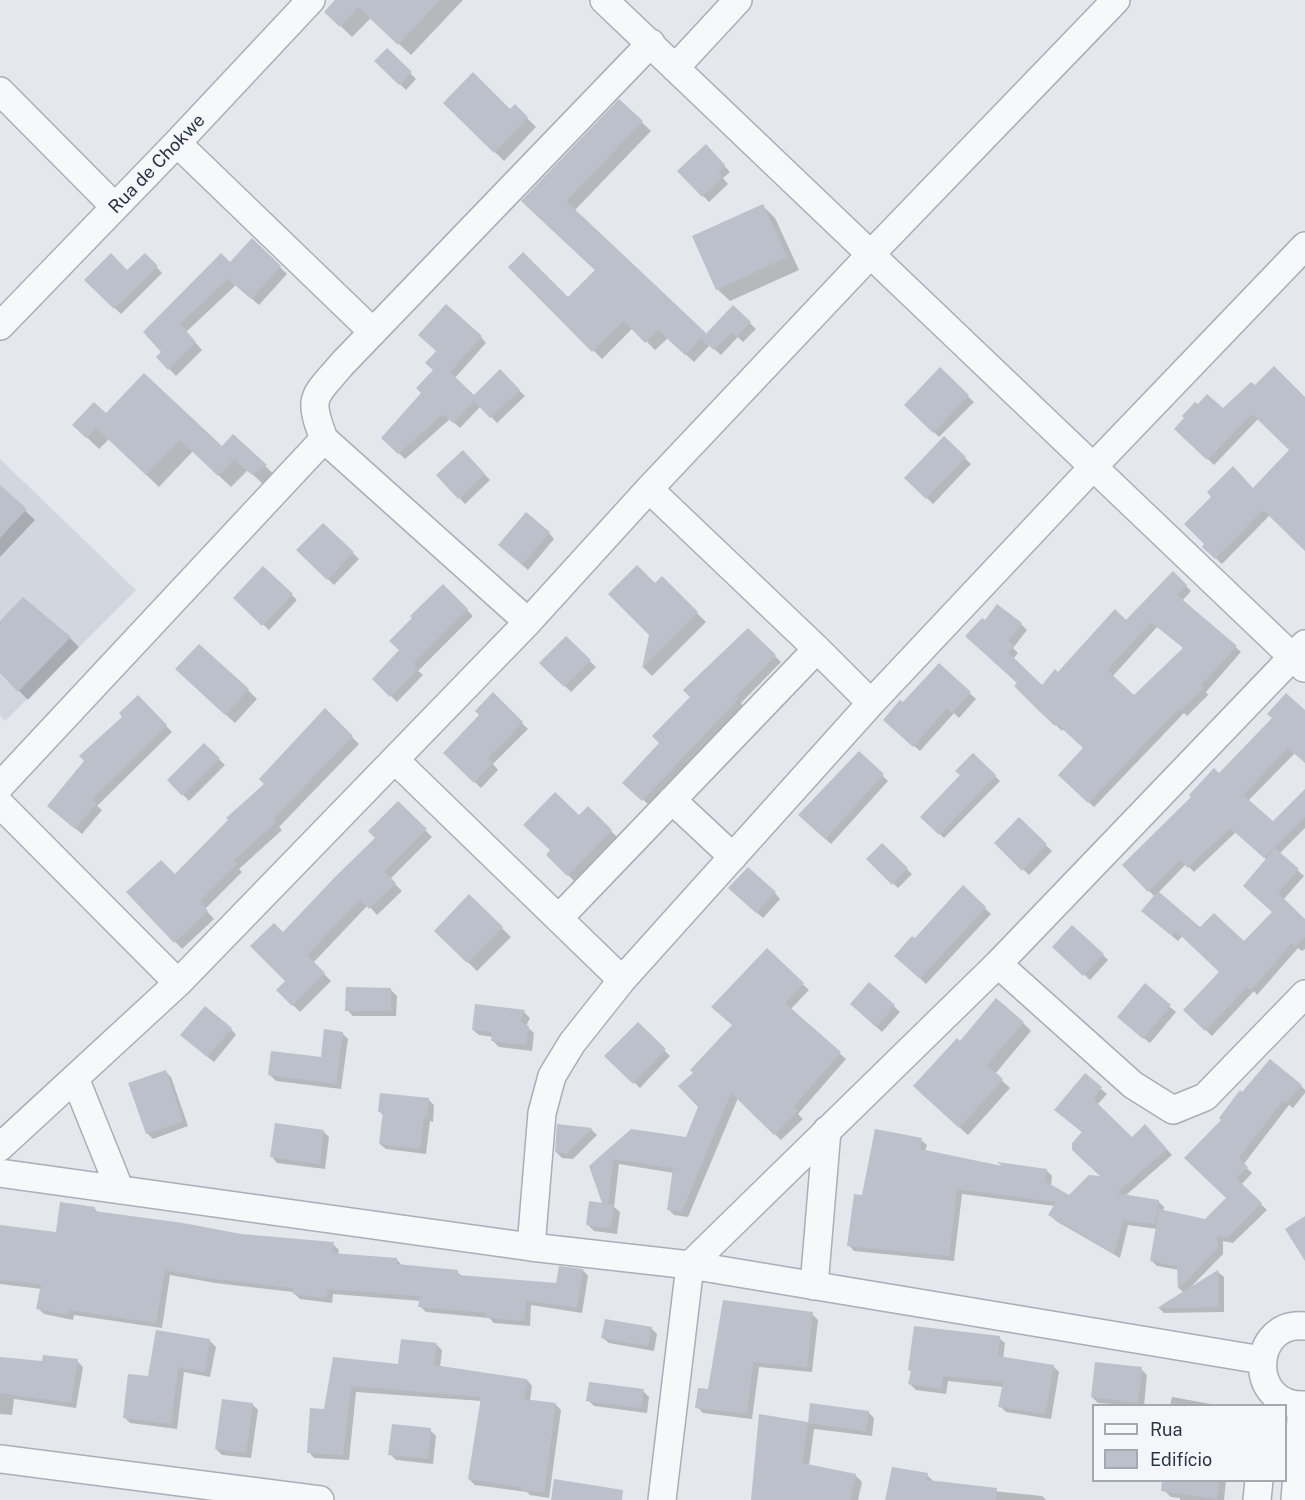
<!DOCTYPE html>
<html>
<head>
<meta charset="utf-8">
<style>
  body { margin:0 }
  #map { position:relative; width:1305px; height:1500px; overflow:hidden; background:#e4e7ec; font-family:"Public Sans",sans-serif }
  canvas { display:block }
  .legend { position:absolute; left:1092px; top:1404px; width:195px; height:78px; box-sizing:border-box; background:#f4f6f9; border:2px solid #a4a8b1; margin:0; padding:8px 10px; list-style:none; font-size:18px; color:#2b3445 }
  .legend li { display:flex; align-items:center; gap:12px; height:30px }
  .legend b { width:30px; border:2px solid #a4a8b1 }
</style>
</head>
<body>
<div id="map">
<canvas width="1305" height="1500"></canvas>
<ul class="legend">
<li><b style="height:8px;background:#f7f8fa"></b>Rua</li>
<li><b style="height:16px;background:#bbc0ca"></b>Edifício</li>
</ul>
</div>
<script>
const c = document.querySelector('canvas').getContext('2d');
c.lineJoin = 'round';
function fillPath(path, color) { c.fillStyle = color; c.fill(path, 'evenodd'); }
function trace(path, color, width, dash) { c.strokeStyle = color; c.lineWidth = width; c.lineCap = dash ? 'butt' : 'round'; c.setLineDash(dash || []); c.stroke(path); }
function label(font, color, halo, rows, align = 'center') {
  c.font = font + ' "Public Sans",sans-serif'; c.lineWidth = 4.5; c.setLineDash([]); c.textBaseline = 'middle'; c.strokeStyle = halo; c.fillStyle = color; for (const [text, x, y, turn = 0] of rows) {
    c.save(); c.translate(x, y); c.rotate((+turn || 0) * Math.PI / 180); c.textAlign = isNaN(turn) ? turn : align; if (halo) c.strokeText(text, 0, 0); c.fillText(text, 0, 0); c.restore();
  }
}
const built = new Path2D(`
  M0,459l136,131 -131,131 -5,-5z`);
const shadow = new Path2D(`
  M338,0h125l-52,55 -40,-37 -19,19 -26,-25z
  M387,50l29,29 -10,11 -30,-29z
  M619,101l32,30 -77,80 132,124 27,-28 23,22 -13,13 -5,-5 -17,18 -11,-10 -16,17 -26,-24 -13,12 -22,-22 -31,31 -92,-92 58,32 28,-28 -65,-61z
  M445,103l65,8 5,-5 21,21 -32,34z
  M706,146l24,26 -7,6 5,6 -19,18 -30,-31z
  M763,206l12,12 24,52 -69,31 -13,-12z
  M252,240l35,34 -28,31 -23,-20 -50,47 16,18 -26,26 -18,-19 5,-5 -18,-20 86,-68z
  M145,255l17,18 -41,41 -35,-34 41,-8z
  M481,337l5,6 -32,36 20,18 26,-26 25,25 -28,27 -16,-17 -21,22 -10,-9 -45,40 -22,-21 40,-45 12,-23 2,-19z
  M940,370l34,32 -35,35 -33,-32z
  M1255,387l50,10v152l-35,-34 -48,49 -18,-17 49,-57 38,-40 -32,-32 -45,47 -38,-36 47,-19z
  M106,415l116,33 11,-12 45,42 -13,8 -17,-16 -17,17 -38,-36 -34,36 -50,-48 -10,10 -25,-24z
  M944,438l27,26 -38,40 -27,-26z
  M463,452l27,28 -25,24 -27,-28z
  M0,487l35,33 -35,37z
  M323,525l36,34 -25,26 -36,-35z
  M549,533l5,6 -26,31 -22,-19z
  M264,568l33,32 -28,30 -34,-32z
  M1173,573l18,18 -9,10 59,51 -35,40 2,3 -21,21 -3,-3 -90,94 -34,-32 25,-27 -21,-20 -2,3 -14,-14 -29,-33 -47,-42 49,-18 6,6 -14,18 5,5 -5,6 29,28 84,-65zM1157,627l27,21 -50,49 -22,-20z
  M662,578l44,44 -54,54 -9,-9 8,-32 4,-50z
  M443,586l30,30 -55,55 5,4 -26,27 -23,-23 27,-29z
  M0,623l70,15 9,9 -51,53 -28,-29z
  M748,630l33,32 -40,41 2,3 -94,99 -19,-17 62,-91z
  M566,638l30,29 -25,25 -30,-29z
  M939,665l37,34 -17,19 -5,-5 -34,38 -29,-25z
  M186,678l62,12 9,9 -22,24z
  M493,695l35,34 -35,35 5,6 -17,18 -36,-35 36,-38z
  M138,697l34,35 -75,74 5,4 -20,24 -27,-23z
  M325,710l34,34 -80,83 3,3 -43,39 3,3 -37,37 9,10 -32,30 -53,-57 46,-16 91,-92z
  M1305,711v38l-10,4 -47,48 25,22 32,-32v37l-26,26 25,22 -21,24 22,21v28l-3,2 -4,-3 -41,47 -3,-4 -42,45 -27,-26 36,-38 -38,-37 -5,6 -29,-24 6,-20 -31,-32 95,-90zM1236,832l31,28 7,52 -30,31 -44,-14 -42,-36 28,-29 8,8z
  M204,745l21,20 -36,36 -20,-21z
  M859,753l29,28 -57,63 -25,-23z
  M973,755l27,26 -56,57 -22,-21 40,-42z
  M398,803l34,34 -42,42 12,12 -25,24 -9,-10 -55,58 18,18 -31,31 -22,-22 9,-9 -4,-47 95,-96z
  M588,808l32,32 -43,44 -29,-29z
  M1020,820l32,31 -23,24 -33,-32z
  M882,845l30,29 -14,14 -30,-29z
  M963,888l28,26 -65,70 -24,-22 13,-22z
  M775,893l5,6 -17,19 -27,-24z
  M469,896l42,41 -34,34 -41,-40z
  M1054,947l49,8 5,5 -18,20z
  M767,950l42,40 -19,20 56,49 -48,55 5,5 -22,21 -43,-42 -50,119 -14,-2 -6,-6 6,-36 -55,-9 -5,43 6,5 -3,22 -23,-3 -7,-7 17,-19 -13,-38 40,-37 56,8 13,-31 -5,-34 38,-47z
  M870,984l30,28 -18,20 -24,-22z
  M1145,986l31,26 -26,31 -25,-20z
  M391,990l6,6 -1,20h-43l-6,-6z
  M524,1012l6,6 -4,8 8,7 -2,18 -33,-4 -6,-6v-4l-14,-2 -6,-5z
  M1023,1023l8,8 -36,43 15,14 -42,47 -45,-40 37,-52z
  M638,1024l32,32 -30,32 -34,-32z
  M231,1029l5,6 -22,27 -26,-21z
  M342,1033l6,6 -7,50 -65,-8 -6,-6 52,-16z
  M165,1071l6,6 17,49 -35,13 -6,-6z
  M1085,1075l22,19 -10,11 34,34 20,-7 21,23 -47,41 33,5 6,6 -1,4 42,10 23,-23 -41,-40 114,-72 4,4v3l-12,15 -4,-3 -46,60 9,8 -11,12 26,25 -34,33 -10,-2v13l-33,34 28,-16 6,5v35l-60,1 -5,-5 25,-15 -5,-5v-18l-22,-4 -6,-6 6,-31 -29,-4 -8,33 -64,-37 -6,-6 5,-9 -93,-12 -8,67 -100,-10 -5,-6 14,-48 58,-57 6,5 -2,7 81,16 40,2 6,6 -1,10 18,11 35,-19 -21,-45 -22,-18z
  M428,1099l6,6 -1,17 -3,-1 -4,33 -40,-5 -6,-5 4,-28 -5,-5z
  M558,1125l33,4 6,6 -24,24 -11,-1 -6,-6z
  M323,1131l6,6 -4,32 -48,-6 -5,-6z
  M94,1208l5,5 141,22 93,9 6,6 -1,5 59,5 6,6 54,6 6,5 94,8 26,-15 5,6 -6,37 -51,-8 -1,21 -36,-3 -5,-5 -63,-6 -6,-6 1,-5 -88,-7 -1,9 -32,-4 -7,-7 -78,-9 -45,-8 -8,53 -88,-13 -1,5 -29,-6 -6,-6 4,-19 -42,-5v-57l57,7z
  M812,1314l6,6 -6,52 -53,-5 -7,52 -49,-6 -6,-6 12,-16z
  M651,1328l6,6 -3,17 -45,-8 -6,-5z
  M999,1338l6,5 -2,16 50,7 6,6 -8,47 -45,-7 -6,-6 3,-19 -55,-6 -2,13 -30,-4 -6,-6 2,-12 -3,-2z
  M210,1341l6,6 -6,30 -26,-5 -7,57 -47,-6 -6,-6 25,-39z
  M436,1344l6,6 -2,18 87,12 5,6 -2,15 25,3 6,6 -12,88 -19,-3 -3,-3 -52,-7 -6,-6 13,-78 -126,-9 -7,68 -35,-2 -5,-6 16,-41 9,-52 66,7z
  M0,1359l43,4 34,-2 6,6 -7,41 -62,-9 -2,16 -12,-1z
  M1141,1369l6,6 -3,31 -46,-3 -6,-6z
  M643,1391l6,6 -2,16 -53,-7 -6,-6z
  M1172,1397l50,9h-52z
  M252,1404l6,6 -7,48 -29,-3 -6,-6z
  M812,1404l56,8 6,6 -2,18 -58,-7 -5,37 46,9 7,7 -4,18h-105l7,-84 49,7z
  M430,1430l6,6 -3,28 -37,-4 -6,-6z
  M927,1475l6,6 50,9 59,6 4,4h-159z
  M1167,1480h59l-2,20h-44v-2l-9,-1 -6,-6z`);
const building = new Path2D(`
  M335,0h105l-42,45 -40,-38 -18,20 -16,-15z
  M387,48l25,24 -13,13 -25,-24z
  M473,72l37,37 5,-5 13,13 -34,36 -51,-50z
  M619,99l24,22 -77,80 66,62 -2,1 2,-1 74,70 -21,22 -27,-25 -13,13 -21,-22 -32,31 -84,-85 15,-15 45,45 27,-27 -74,-69z
  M706,144l19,21 -7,7 5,5 -21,20 -25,-26z
  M763,204l24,53 -71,33 -24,-54z
  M252,238l29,28 -30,33 -23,-20 -48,45 16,18 -28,28 -12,-13 5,-5 -18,-20 78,-79 9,9z
  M111,253l16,17 18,-17 13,13 -44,43 -30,-29z
  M446,304l36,32 -32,36 24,23 26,-26 20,21 -30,28 -16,-17 -21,22 -10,-9 -45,40 -17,-16 40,-45 -5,-5 17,-18 -8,-7 11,-12 -18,-16z
  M733,305l18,17 -15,15 -4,-5 -18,18 -13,-11z
  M1274,366l31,31v154l-42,-41 -48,49 -13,-12 2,-3 -20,-20 27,-27 -4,-5 26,-26 20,22 36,-38 -37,-36 -45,46 -33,-31 10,-11 -2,-2 13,-14 3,2 9,-10 16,14 28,-26 4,3z
  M940,367l29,28 -36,38 -29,-28z
  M144,373l78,73 11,-12 34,31 -15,10 -18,-16 -16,17 -38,-36 -34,35 -50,-47 -10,10 -14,-13 22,-23 12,11z
  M944,436l22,21 -40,42 -22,-21z
  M463,450l22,24 -27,25 -22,-24z
  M0,485l27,24 -27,29z
  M526,512l24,20 -28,33 -24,-20z
  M323,523l31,29 -27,28 -31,-30z
  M637,565l18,18 7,-7 36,36 -56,56 7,-33 -41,-41z
  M263,566l30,28 -31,32 -29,-28z
  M1173,571l14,14 -10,10 60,51 -36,39 3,3 -24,23 -2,-2 -90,94 -30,-28 25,-27 -26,-24 -2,2 -15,-14 -26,-26 3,-3 -52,-47 17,-18 3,2 12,-16 25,19 -14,18 6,5 -6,6 34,33 13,-16 3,3 57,-63 11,11zM1151,622l32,26 -49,47 -27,-25z
  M443,584l25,25 -55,55 5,5 -28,28 -18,-18 27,-29 -10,-9 23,-23 -2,-2z
  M23,597l48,40 -53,55 -18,-19v-52z
  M748,628l28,27 -40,41 2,3 -96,102 -20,-18 37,-40 -7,-7 38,-39 -7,-7z
  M566,636l25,24 -27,27 -25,-24z
  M199,644l50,45 -24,26 -50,-46z
  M939,663l32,29 -19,21 -5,-5 -34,39 -30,-27 17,-20 3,2z
  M493,692l30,30 -35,36 5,5 -19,20 -31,-30 36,-38 -4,-4z
  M1286,693l19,17v53l-17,-15 -45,47 30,26 32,-32v28l-41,41 -34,-30 -42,40 -8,-8 -32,32 -26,-27 69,-68 -2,-2 25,-27 5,5 53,-55 -5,-4z
  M138,695l29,30 -75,74 5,4 -22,26 -28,-23 37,-45 -5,-5 43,-39 -3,-4z
  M325,708l28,28 -80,83 3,3 -43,39 4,3 -37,37 8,10 -34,32 -48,-51 35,-32 14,14 53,-54 -2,-2 38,-34 -5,-5z
  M204,743l16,15 -38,38 -15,-16z
  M859,751l25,23 -59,65 -27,-24z
  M973,753l23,22 -57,60 -19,-18 40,-42 -5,-4z
  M555,792l24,23 9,-9 24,24 -45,46 -21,-21 4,-5 -27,-25z
  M398,801l29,28 -43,42 12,12 -27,26 -9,-10 -53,56 18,18 -33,33 -16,-16 9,-9 -35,-35 24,-23 9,9 53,-56 39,-38 -7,-7z
  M1019,817l28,27 -25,27 -28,-28z
  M882,843l26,25 -16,17 -26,-26z
  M1275,848l24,21 -21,24 27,26v18l-10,10 -3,-4 -41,47 -4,-3 -42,44 -22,-21 36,-38 -43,-41 -4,5 -31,-25 17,-20 42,36 14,-14 30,28 28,-29 -29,-26z
  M748,867l28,25 -20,21 -28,-25z
  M963,885l23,22 -66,72 -26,-23 18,-20 3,2z
  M469,894l34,33 -36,36 -33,-32z
  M1072,925l32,29 -21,22 -31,-29z
  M767,948l37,35 -19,20 56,49 -48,55 5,4 -24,24 -43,-42 -49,118 -15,-1 6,-42 -60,-9 -5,45h6l-3,24 -25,-3 3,-24 13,2 -13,-37 42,-37 55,8 12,-30 -20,-21 15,-13 -3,-3 42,-45 -21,-18z
  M869,982l26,23 -19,22 -26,-23z
  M1145,983l26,22 -28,34 -26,-22z
  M346,987l45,1v23h-46z
  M996,998l28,24 -37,43 16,14 -44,49 -46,-42 44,-48 3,3z
  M475,1004l50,6 -5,12 9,4 -3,19 -35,-4 1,-9 -20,-2z
  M205,1006l27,22 -25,29 -27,-22z
  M638,1022l28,27 -33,35 -29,-28z
  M324,1029l19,3 -7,52 -68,-9 3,-24 50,6z
  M1270,1059l32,26 -16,18 -3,-3 -44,58 9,9 -12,11 26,25 -35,35 -10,-2 1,12 -40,41 -1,-23 -27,-5 9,-52 46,10 21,-21 -42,-40 37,-38 -2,-2 21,-28 2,2z
  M166,1070l17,51 -37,13 -18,-51z
  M1085,1073l17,14 -9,12 39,38 13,-13 22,25 -51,44 43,7 -4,24 -32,-4 -9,34 -66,-39 8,-13 -99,-13 -8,67 -102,-10 7,-52 8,1 13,-66 47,9 -2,11 82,17 -5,-4 50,7 -2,12 24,14 20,-20 11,1 -28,-26v-7l10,-11 -28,-22z
  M380,1093l49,5 -2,19 -3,-1 -4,33 -41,-5 4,-32h-5z
  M275,1123l49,7 -4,34 -50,-7z
  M557,1124l35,4 -25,26 -12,-2z
  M60,1202l35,5 -1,4 89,12 58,11 93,8 -2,11 65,5v6l61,6v5l98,8 3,-17 24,3 -6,39 -51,-8 -2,21 -38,-3 1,-5 -69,-6 2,-11 -93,-7 -1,9 -33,-4v-6l-85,-10 -43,-8 -9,53 -87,-13 -1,5 -32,-6 5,-25 -41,-4v-55l56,7z
  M1305,1216v45l-20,-32z
  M1218,1270l1,37 -62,1z
  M723,1300l90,12 -6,55 -54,-5 -6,52 -52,-6 3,-20 10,1z
  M605,1319l47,8 -4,19 -47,-8z
  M914,1326l86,10 -2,20 56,9 -9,49 -47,-7 5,-25 -60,-6 -2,13 -33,-5 3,-13 -3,-1z
  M156,1330l54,9 -5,33 -27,-5 -7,57 -48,-6 5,-44 20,2z
  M401,1339l36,4 -3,22 93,14 -3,20 32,4 -12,90 -22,-3v-3l-54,-8 13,-82 -130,-11 -8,69 -36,-2 3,-45 14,1 9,-52 65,7z
  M43,1355l35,4 -7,44 -71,-10v-36l42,4z
  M1095,1362l47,5 -4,36 -47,-6z
  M589,1382l55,7 -3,19 -55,-7z
  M222,1399l31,4 -7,50 -31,-4z
  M810,1403l59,8 -3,20 -58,-8z
  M759,1414l49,8 -6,41 54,11 -6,26h-99z
  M392,1424l39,4 -3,31 -40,-4z
  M892,1467l36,6 -1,7 70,8 -1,12h-111z
  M554,1479l69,11 -1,10h-71z
  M1162,1480h58l-3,19 -56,-8z`);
const minor = new Path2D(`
  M604,0l700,668
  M675,68l63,-68
  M0,91l115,116
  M177,143l196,189
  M0,326l177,-183 134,-143
  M649,489l168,160 54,54
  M528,622l-204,-183c-17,-44 -10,-41 18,-75l309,-321
  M395,760l227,220
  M0,786l324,-347
  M672,800l61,57
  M0,804l178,179
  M559,918l258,-269
  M998,964l135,121 40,25 32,-13 100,-103
  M75,1078l45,112
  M0,1147l178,-164 350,-361 121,-133 221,-234 246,-255
  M0,1173l531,74 159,18 572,95
  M531,1247l11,-134 10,-37 20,-33 50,-63 249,-277 222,-236 212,-221
  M814,1286l13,-156
  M1305,1326c-54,-6 -59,81 0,79
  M0,1459l320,41
  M662,1500l28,-235 308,-301 307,-320
  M1257,1500l2,-20
  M1295,1500l7,-94`);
const streetNames = [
  ["Rua de Chokwe",157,164,-46]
];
fillPath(built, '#d2d6de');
fillPath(shadow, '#0003');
fillPath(building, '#bbc0ca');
trace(minor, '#a9aeb7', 30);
trace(minor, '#f7f8fa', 27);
label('18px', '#2b3445', '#f4f6f9', streetNames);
</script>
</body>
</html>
